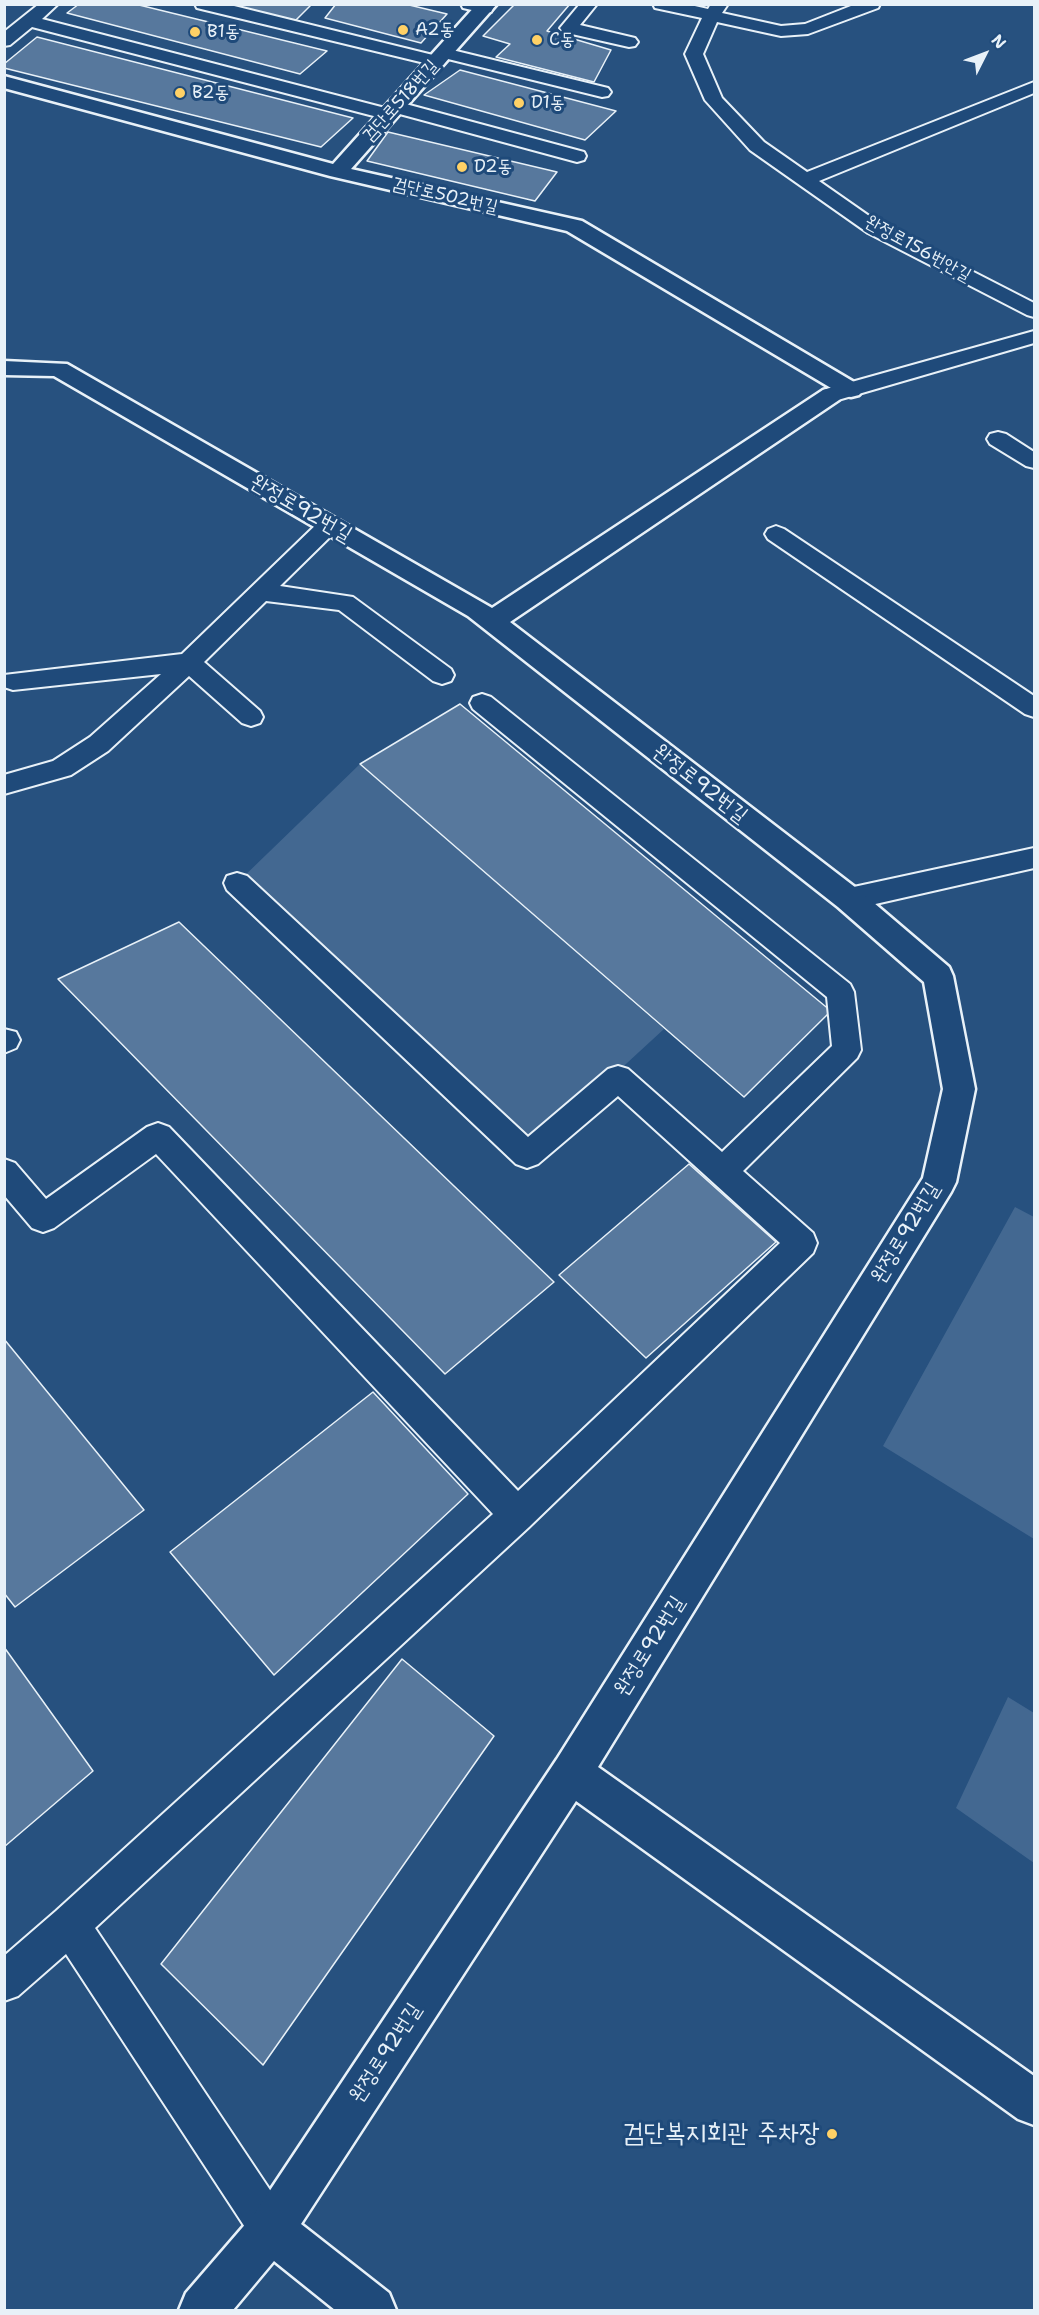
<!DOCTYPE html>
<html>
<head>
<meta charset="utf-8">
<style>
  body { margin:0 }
  #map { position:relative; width:1039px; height:2315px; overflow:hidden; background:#27517f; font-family:"Shantell Sans",sans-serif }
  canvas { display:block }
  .frame { position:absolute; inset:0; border:6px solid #e8f1f8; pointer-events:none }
  .north { position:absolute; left:955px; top:24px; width:60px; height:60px; -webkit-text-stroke:4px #1f4a7a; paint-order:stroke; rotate:48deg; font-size:16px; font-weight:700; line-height:24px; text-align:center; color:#e8f1f8 }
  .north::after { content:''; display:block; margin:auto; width:21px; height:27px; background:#e8f1f8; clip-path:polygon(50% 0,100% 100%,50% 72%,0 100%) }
</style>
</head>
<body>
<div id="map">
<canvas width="1039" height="2315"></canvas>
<div class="frame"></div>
<div class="north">N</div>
</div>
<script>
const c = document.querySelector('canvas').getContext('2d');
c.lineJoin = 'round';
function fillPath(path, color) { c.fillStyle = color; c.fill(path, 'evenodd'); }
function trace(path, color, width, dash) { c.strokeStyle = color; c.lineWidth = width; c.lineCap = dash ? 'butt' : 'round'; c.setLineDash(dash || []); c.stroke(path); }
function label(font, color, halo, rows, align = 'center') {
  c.font = font + ' "Shantell Sans","Poor Story",sans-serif'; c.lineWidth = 6; c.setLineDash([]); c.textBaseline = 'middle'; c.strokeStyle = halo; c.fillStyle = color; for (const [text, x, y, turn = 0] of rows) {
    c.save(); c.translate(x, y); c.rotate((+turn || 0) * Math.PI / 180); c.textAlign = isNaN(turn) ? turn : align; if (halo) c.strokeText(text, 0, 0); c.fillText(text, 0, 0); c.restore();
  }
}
const green = new Path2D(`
  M360,764l304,265 -137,126 -290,-272z
  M1015,1207l19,10v322l-151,-93z
  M1008,1697l26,16v150l-78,-55z`);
const building = new Path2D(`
  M79,4h56l192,47 -27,23 -233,-61z
  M203,4h109l-22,22z
  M336,4h69l42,10 -26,29 -96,-25z
  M515,4h55l-23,27 64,19 -17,32 -98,-25 14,-13 -27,-8z
  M37,37l316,81 -32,29 -317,-79v-4z
  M460,70l156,41 -31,29 -161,-45z
  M388,132l169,40 -22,29 -168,-40z
  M460,704l371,307 -87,86 -384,-333z
  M179,922l375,360 -109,92 -387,-395z
  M689,1164l87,78 -130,116 -87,-83z
  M4,1339l140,171 -129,97 -11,-14z
  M373,1392l95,102 -194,181 -104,-123z
  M4,1647l89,124 -89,76z
  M402,1659l92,77 -231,329 -102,-101z`);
const service = new Path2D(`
  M39,4h19l-16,15 347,90 -2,-2 3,-4h12l182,49 2,4 -2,4 -7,2 -181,-49 2,2 -3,4 -6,1 -357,-93 -22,18 -6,1v-14z
  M195,4h31l211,52 -2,-3 3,-4 6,-1 164,40 3,4 -3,4 -6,1 -158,-39 2,3 -3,4 -6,1 -240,-58z
  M461,4h30l2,4 -2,4 -6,1 -22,-5z
  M580,4h17l-17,21 55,13 3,4 -3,4 -6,1 -66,-15 -3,-4z
  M653,4h33l22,5 3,-5h17l-6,9 59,13 24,-2 51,-20h24l-2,4 -70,26 -27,2 -64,-14 -14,32 19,44 42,44 43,30 227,-90v11l-215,88 63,44 152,78v14l-7,-2 -159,-82 -118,-83 -45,-50 -20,-46 17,-36 -47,-10z
  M1034,331v12l-203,59 -8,-2 -3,-5 3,-5z
  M998,432l8,2 28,18v16l-8,-2 -36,-22 -3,-5 3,-5z
  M329,518l8,2 3,5 -3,5 -57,56 73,11 98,72 3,6 -3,6 -9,3 -9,-3 -94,-71 -73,-9 -62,61 56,49 3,6 -3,6 -9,3 -9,-3 -53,-47 -81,75 -37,24 -67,19v-19l49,-14 37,-24 71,-63 -148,16 -9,-3v-12l178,-21 139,-134z
  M776,526l8,3 250,167v21l-9,-3 -257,-175 -3,-5 3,-5z
  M482,694l9,3 359,287 4,8 7,58 -4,8 -114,113 70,62 4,10 -4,10 -284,274 -434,401 191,286 6,15 -6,15 -15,6 -15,-6 -190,-290 -48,42 -14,5v-45l52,-45 437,-397 -337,-360 -102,74 -11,4 -11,-4 -28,-33v-36l11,4 31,36 101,-72 11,-4 11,4 349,364 262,-248 -162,-147 -80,68 -11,4 -11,-4 -289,-274 -3,-7 3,-7 10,-3 10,3 281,261 80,-68 10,-3 10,3 94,83 110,-106 -5,-49 -354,-288 -3,-6 3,-6z
  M1034,848v20l-185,42 -10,-4 -4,-7 4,-7 10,-4z
  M4,1029l12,3 4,8 -4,8 -12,5z`);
const minor = new Path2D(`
  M477,4h20l-146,165 231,52 277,164 4,5 -4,5 -8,2 -8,-2 -4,5 -329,222 350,269 89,76 4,9 22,113 -19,93 -5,10 -353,575 436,309v49l-16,-6 -442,-318 -275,423 88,69 7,17h-61l-61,-49 -41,49h-54l7,-17 69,-80 302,-454 366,-581 20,-89 -19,-107 -86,-75 -370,-291 -414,-240 -50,-1v-14l63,3 425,244 331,-218 8,-2 -264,-157 -237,-55 -326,-88v-12l329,88z`);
const markers = [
  [403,30,6,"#ffd166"],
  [195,32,6,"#ffd166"],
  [537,40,6,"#ffd166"],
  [180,93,6,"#ffd166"],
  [519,103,6,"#ffd166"],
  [462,167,6,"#ffd166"],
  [832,2134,6,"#ffd166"]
];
const farPoinames = [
  ["A2동",415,30],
  ["B1동",207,32],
  ["C동",549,40],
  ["B2동",192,93],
  ["D1동",531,103],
  ["D2동",474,167]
];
const farStreetnames = [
  ["검단로518번길",401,101,-48],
  ["검단로502번길",445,196,13],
  ["완정로156번안길",918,249,29]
];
const streetNames = [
  ["완정로92번길",301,509,30],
  ["완정로92번길",700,784,38],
  ["완정로92번길",906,1233,-59],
  ["완정로92번길",650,1646,-58],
  ["완정로92번길",386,2053,-57]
];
const nearPoinames = [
  ["검단복지회관 주차장",820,2134]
];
fillPath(green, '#436891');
fillPath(building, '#57789d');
trace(building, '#e8f1f8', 1.5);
trace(service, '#e8f1f8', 4);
trace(minor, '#e8f1f8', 5);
fillPath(service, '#1f4a7a');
fillPath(minor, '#1f4a7a');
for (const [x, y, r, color] of markers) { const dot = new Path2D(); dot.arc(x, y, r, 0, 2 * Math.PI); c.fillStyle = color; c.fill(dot); trace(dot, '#1f4a7a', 2); }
label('18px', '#e8f1f8', '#1f4a7a', farPoinames, 'left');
label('18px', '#e8f1f8', '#1f4a7a', farStreetnames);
label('21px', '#e8f1f8', '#1f4a7a', streetNames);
label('26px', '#e8f1f8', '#1f4a7a', nearPoinames, 'right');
</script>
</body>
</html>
